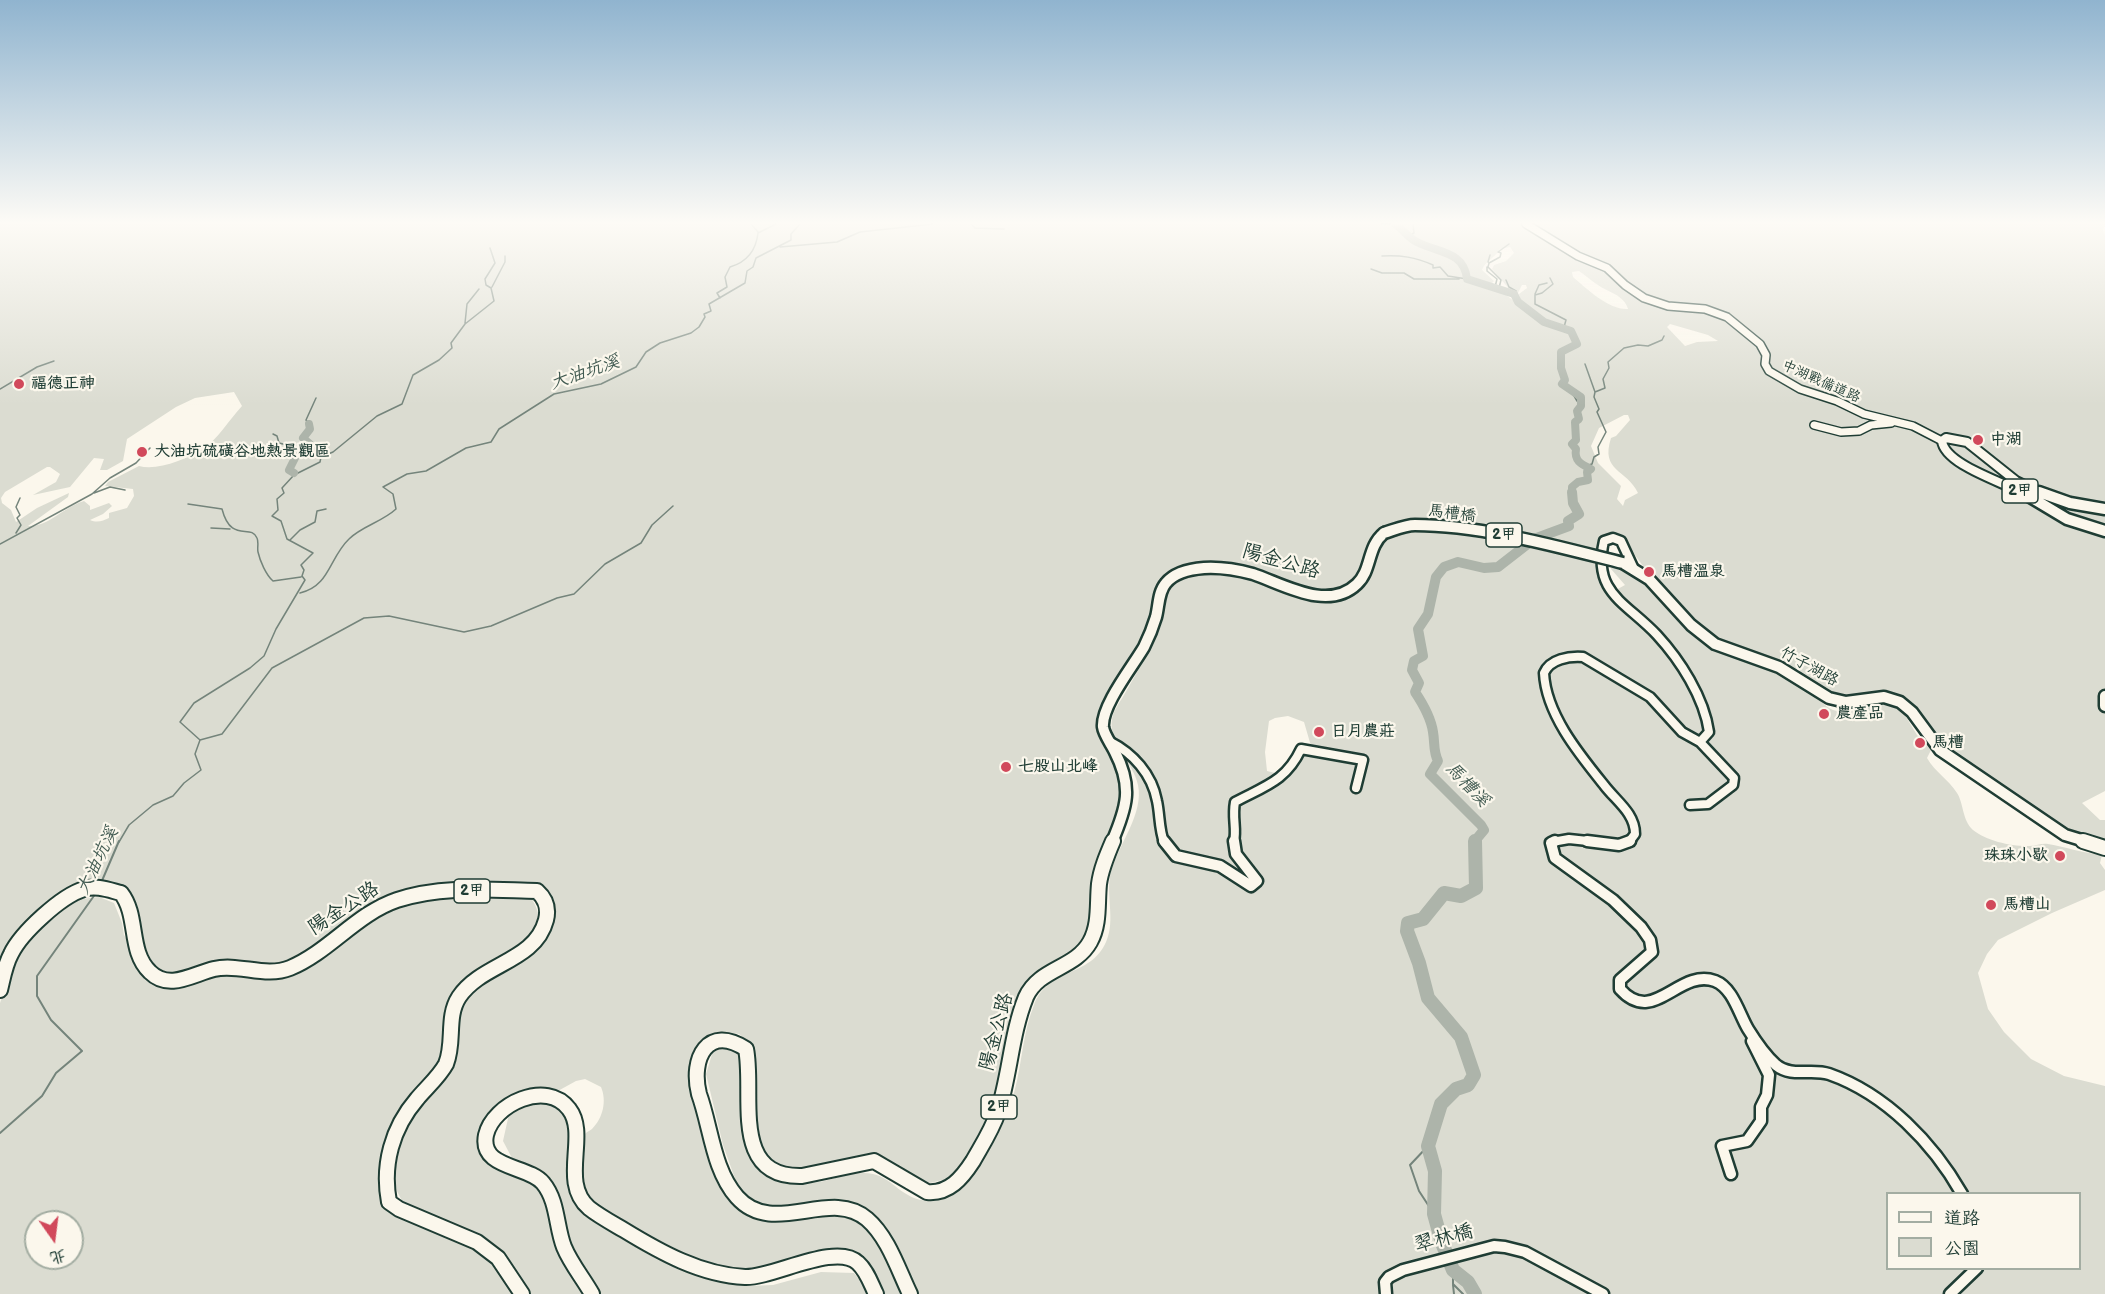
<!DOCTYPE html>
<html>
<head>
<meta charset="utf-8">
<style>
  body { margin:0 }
  #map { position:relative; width:2105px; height:1294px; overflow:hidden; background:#fbf7ec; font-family:"Balsamiq Sans","LXGW WenKai TC",sans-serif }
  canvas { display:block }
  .legend { position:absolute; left:1886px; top:1192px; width:195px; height:78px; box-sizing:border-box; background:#fbf7ec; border:2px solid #a3ada2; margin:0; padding:8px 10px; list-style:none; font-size:18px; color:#1f3d34 }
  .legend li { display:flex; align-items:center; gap:12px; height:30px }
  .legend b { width:30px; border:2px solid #a3ada2 }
  .north { position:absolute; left:24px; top:1210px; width:60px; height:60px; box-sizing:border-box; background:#fbf7ec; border:2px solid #a3ada2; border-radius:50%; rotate:166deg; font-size:16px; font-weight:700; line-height:24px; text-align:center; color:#1f3d34 }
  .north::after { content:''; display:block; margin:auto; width:21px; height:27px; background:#d1495b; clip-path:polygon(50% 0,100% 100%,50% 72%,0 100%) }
</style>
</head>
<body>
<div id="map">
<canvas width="2105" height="1294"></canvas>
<ul class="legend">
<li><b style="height:8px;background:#fbf7ec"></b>道路</li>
<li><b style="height:16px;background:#dbdcd1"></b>公園</li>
</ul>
<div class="north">北</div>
</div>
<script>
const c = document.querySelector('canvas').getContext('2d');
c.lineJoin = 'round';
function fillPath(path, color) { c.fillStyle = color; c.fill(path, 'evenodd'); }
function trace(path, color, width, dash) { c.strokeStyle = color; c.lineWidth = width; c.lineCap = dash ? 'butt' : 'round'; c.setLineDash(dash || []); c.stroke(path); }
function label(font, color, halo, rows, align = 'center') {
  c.font = font + ' "Balsamiq Sans","LXGW WenKai TC",sans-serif'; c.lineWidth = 4.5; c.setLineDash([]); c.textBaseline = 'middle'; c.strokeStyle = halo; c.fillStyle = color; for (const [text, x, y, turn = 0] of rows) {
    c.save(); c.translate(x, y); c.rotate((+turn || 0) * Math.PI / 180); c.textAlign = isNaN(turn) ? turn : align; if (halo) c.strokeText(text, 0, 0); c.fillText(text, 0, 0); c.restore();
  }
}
const green = new Path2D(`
  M0,224h2105l-2,6 2,5v556l-23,12 18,17h5v23l-27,-7 -23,-12 -101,-67 -22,-21 -16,-27 -17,-13 -14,-3 -25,3 -31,-2 -115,-58 -15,-12 -56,-58 -20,-27 -9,-4 -9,1 -6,12 -4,2 -102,-23 -66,-8 -26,2 -28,13c-19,31 -2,50 -49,59l-103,-27 -54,11 -14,44 -51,93 23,69 -36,155 -25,21 -19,9 -13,11 -44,147 -37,52 -21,5 -16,-3 -27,-22h-13l-69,13 -28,-7 -12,-11 -9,-16 -3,-43 3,-26 -3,-18 -5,-9 -9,-7 -12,-2 -12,2 -10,6 -4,5 -8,41 50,120c25,2 106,3 122,19 15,14 27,50 37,69h-20l-21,-35c-18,-21 -52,1 -73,5 -11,3 -24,5 -36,6 -36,2 -152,-47 -170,-79 -5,-10 -5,-43 0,-53 2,-5 6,-6 10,-9 11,-11 15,-28 9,-42l-16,-8 -9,2 -20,11h-20l-30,11 -23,42 60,42 45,107h-60l-31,-46 -13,-8 -74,-32 -7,-5 -7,-14 -1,-21 4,-25 8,-20 34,-46 17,-60 9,-25 78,-55v-46h-125l-126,72 -122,13 -14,-6 -19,-28 -4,-39 -9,-13 -23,-5 -52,22 -51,69zM1510,247l4,6 -8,8 -12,4 -2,4 19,22 7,2 4,-8h4l1,3 -8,6 2,9 -3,1 -12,-9 -18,-8 6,-6 -12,-11c4,-10 13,-12 18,-21zM1579,271c6,4 10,8 16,12 11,9 29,11 33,26 -19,1 -41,-20 -55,-32l-1,-5zM1670,324l38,11 10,6 -21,1 -12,4 -18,-19zM234,392l8,14c-13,14 -24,33 -39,43 -17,10 -45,22 -64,17l-31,16 -3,4 28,3 1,7 -7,12 -18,5v5c-6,3 -12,5 -19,2l13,-6 9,-8 -3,-3 -19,7v-4l-6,-5c-21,6 -35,26 -56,25l40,-29 1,-4 -32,15 -21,14 -5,-12 -9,-7 -1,-5 4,-6 42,-25h3l10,7 -4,8 -23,13 37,-8 24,-29 10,1 -4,11h7l16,-9 4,-22 49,-32 19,-9zM1624,415h4l2,5 -14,16 -5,2c-11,34 16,31 27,55l-13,7 -2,6 -6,-7 4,-13 -23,-23 -7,-17 8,-18z
  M1410,529h23l162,32 24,35 -3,-6 9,-5 -14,-16 1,-4c28,-3 72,61 93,78 20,16 56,16 78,28 10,5 22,13 30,21 7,6 11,15 20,18 20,6 35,-6 54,-9l13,6 17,28 14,15 -4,8c8,14 21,21 30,35 7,11 5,27 16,37 13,11 41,17 57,16 6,0 12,-3 18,-2 18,3 35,9 54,11l-2,8 5,7v20l-53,23 -54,27 -11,14 -9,19 10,36 16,23 27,27 33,17 41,10v208h-1188l-52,-82 -85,-1 -23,-4 -18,-17 -16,-45 -17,-71 7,-23 12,-5 17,5 5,68 28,58c15,5 29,7 44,5 17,-3 36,-12 54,-8 20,4 29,26 56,27 21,0 36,-14 47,-31 18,-25 31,-50 39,-81 7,-27 8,-57 19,-84 14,-38 56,-27 72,-63 10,-22 -1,-48 5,-71 8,-27 33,-58 27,-86 -5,-24 -30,-40 -26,-66 1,-8 8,-17 12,-24 12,-21 24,-42 35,-64 7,-16 1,-39 15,-52 28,-24 90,8 120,16 8,2 51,0 59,-3 25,-10 14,-40 32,-53 7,-6 17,-8 25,-10zM1288,716l16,6 7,24c-21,2 -19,17 -36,27l-8,-2 -2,-19 4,-31 6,-3zM1888,1194h192v74h-192z
  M99,897l15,6 8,20 2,12 26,40 67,-3 44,4 121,-63 29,-12 27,-3 94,1c5,9 9,18 5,27 -8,21 -59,49 -78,63l-16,71 -37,46 -21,91 95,50 35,47h-515v-291l19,-56 50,-41 12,-7zM36,1222h36v36h-36z
  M544,1099l22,11 5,14v36l20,55 40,29 27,16 44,16 47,10 24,-1 48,-13 33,1 17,21h-272l-26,-42 -16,-48 -44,-44 -10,-19 6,-27 5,-6z`);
const streamFar1 = new Path2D(`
  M751,224l7,8
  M971,224l4,4 29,1
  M1381,224h14
  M1409,236l5,-3 -1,-9
  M780,247l57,-5 23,-10 73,-8
  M1382,256c19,-1 33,1 51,9v3l7,-1 8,9 19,3
  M1488,262l2,-7
  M1487,267v4l10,8 -2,8
  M1371,269l11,4h22l10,6h45
  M1550,278l3,6 -11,9 -7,2v9l31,16 -2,7
  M1506,280l3,7 7,4 -3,3
  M492,287l13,-25v-6
  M1499,288l2,-8 -13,-13 1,-4 11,-6 1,-4 -3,-1 11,-8
  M1535,294l4,-9 8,-2
  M720,298l-3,-5 10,-6 -2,-10 5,-10c17,-5 26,-16 28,-34l18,-9
  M465,323l2,-19 12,-15
  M1585,364l10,28
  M0,389l37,-22 17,-6
  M1570,389l7,12 5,2
  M309,424l-3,-4 10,-22
  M273,434l4,2 2,7 8,2 8,13
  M1585,466l7,-2 2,-7 5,-3 -1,-7 8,-15 -9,-20 2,-3 -5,-12 1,-5 10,-4 -2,-9 6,-11 -1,-6 16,-14 14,-3 10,1 14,-6 2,-4
  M94,493l16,-6 15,3
  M188,504l34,5c9,35 29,14 35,29 2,4 0,10 1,14 2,9 8,23 15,29l28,-4
  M211,528l19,1
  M16,533l5,-8 -4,-7 3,-3 -4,-8 4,-9
  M290,540l10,-10 15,-8 2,-11 9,-2
  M0,544l92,-50 18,-16 26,-15 14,-15
  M300,593c30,-7 29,-35 49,-54 13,-13 33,-17 47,-30l-3,-15 -10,-7 24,-13 19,-3 40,-23 25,-6 8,-13 55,-35 47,-10 35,-17 10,-15 14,-9 31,-10 8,-6 6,-10 -1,-3 7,-3 -2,-7 36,-21 2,-12 6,-4 3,-9 35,-18v-6l9,-10
  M200,740l22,-6 50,-66 92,-50 25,-2 75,16 27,-6 66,-28 17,-4 31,-30 36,-21 11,-18 21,-19
  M119,842l10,-17 24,-20 20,-9 11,-13 17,-13 -6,-16 5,-14 -20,-18 14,-19 56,-35 14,-12 12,-27 29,-49 -3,-4 2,-6 -3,-5 12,-12 -26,-14 -6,-18 -9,-5 6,-6 -1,-11 7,-6 -2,-5 12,-13 26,-13 1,-5 12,-5 44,-36 25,-12 11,-29 26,-15 13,-12 -1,-5 14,-19 29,-23 -3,-13 -5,-3 -1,-6 10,-16 -5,-15`);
const stream = new Path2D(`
  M101,883l18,-42
  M0,1133l42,-37 14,-23 26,-22 -31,-31 -14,-24v-20l59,-83
  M1428,1146l-18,19 9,26 15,23
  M1453,1270v14l10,10
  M1453,1285l1,9`);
const riverFar2 = new Path2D(`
  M1395,224c8,5 13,14 22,18 21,11 47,9 50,37l47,15 4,8 26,20 27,9 6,13 -16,8v16l4,12 -3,4 19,13v9l-4,5 2,8 -4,3 1,18 -4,4 4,5c-2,12 5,15 15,20l-4,3 1,8 -10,2 -6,5v7
  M294,473l-5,-3 7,-14 15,-7 -1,-5 -7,-6 7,-9 -1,-5`);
const riverFar1 = new Path2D(`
  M1474,842l10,-12 -3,-5 -51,-51 8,-13c-5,-10 -3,-18 -5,-29 -2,-14 -10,-28 -18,-40l4,-9 -7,-13 2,-9 9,-5 -5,-27 10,-15 8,-37 8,-10 14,-5 26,6 14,-1 36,-28 35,-13 -1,-5 11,-7 -6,-11 -1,-11`);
const river = new Path2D(`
  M1475,841l1,47 -15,8 -17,-3 -21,26 -15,4 -1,8 12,32 9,35 33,39 13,38 -6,10 -12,4 -15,15 -13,42 7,25 -1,43 8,29 11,27 15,12 7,12`);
const minorFar2 = new Path2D(`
  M1526,224l52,32 29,12 18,17 19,13 24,8 37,3 22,8 33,27 6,11 -1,9 4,7 31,18 37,12 27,13 49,12 29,15
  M1814,425l27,7 18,-1 12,-6 20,-2`);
const minorFar1 = new Path2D(`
  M1109,741c24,12 43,33 48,60 3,14 2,28 7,41
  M1690,805l18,-1 25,-19 1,-7 -34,-36
  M1234,842c3,-14 -2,-24 1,-40 30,-16 51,-21 66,-53l62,11 -7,28
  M1552,842l17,-3 28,3
  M1629,842l6,-8c0,-21 -19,-33 -31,-49 -25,-31 -58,-71 -60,-112 6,-14 25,-17 39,-16l67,40 32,35 18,10 9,-10c-5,-35 -29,-72 -52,-97 -31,-33 -65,-42 -53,-94l9,-3 8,3 12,26`);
const minor = new Path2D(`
  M1164,841l12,15 44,10 31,20 6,-5 -21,-27 -2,-13
  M1555,841l-4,2 4,15 58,42 28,27 9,13 2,12 -32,28v9c34,38 58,-21 95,-8 18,7 24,33 33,48 8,13 17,26 28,36 16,13 35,3 53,9 57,20 104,69 133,120
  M1587,841l32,4 11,-4
  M1731,1174l-9,-28 25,-5 14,-20v-14l6,-12 2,-20 -17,-34
  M1386,1294l-1,-12 4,-5 14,-7 91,-24 11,1 20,5 78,42
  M1950,1294l27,-26`);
const majorFar2 = new Path2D(`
  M2024,494c-20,-12 -79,-29 -82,-53l4,-3 21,4 49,39 27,13`);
const majorFar1 = new Path2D(`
  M2022,492l45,27 38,12
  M2039,492l31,11 35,6
  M1623,563l26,16 42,46 24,19 64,23 50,31 17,4 38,-5 16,5 12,10 28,38 125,85 23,7
  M2105,696v10
  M1112,842c15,-35 21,-55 3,-90 -3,-7 -11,-17 -12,-25 -2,-21 30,-61 41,-80 5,-10 9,-20 12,-30 3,-11 2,-25 10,-34 9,-11 25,-14 38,-15 16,-1 34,2 49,6 30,10 75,38 104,10 15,-14 10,-37 27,-51`);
const major = new Path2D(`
  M2083,841l22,7
  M0,990c3,-12 5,-25 11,-36 10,-21 50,-58 73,-65 12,-4 25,1 37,4 18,23 7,58 29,79 19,19 43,2 64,-3 25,-6 51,9 76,-1 40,-17 66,-54 107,-68 45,-15 94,-10 140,-9 9,8 12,17 9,29 -11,42 -64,43 -87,77 -13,20 -4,45 -13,67 -7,13 -20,24 -29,35 -25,29 -35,66 -28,103l10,7 78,33 21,16 24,36
  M592,1294c-9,-16 -21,-30 -28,-47 -8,-20 -6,-46 -21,-64 -15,-18 -64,-14 -57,-48 7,-31 61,-56 83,-26 20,26 -10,73 20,99 10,8 23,15 35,22 36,22 77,45 121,47 28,1 91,-35 113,-14 9,8 13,21 18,31
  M910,1294c-12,-25 -22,-57 -43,-75 -37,-32 -94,19 -130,-22 -24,-27 -26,-70 -38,-103 -9,-36 9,-70 47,-45 9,44 -17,129 56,127l72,-15 53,31c22,2 35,-14 46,-31 9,-16 19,-31 25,-49 12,-37 13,-78 28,-115 13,-29 49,-28 64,-55 10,-18 7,-38 9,-58 2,-15 8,-29 14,-43`);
const majorBridge = new Path2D(`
  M1384,533c10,-3 21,-8 31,-8 66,0 144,22 208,38`);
const markers = [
  [19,384,6,"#d1495b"],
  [1978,440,6,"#d1495b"],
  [142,452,6,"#d1495b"],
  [1649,572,6,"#d1495b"],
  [1824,714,6,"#d1495b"],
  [1319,732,6,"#d1495b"],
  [1920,743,6,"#d1495b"],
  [1006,767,6,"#d1495b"],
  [2060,856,6,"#d1495b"],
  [1991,905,6,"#d1495b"]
];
const farStreetnames = [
  ["中湖戰備道路",1821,382,24]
];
const shields = [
  [2020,491,36],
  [1504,535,36],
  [472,891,36],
  [999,1107,36]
];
const shieldNames = [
  ["2甲",2020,491],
  ["2甲",1504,535],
  ["2甲",472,891],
  ["2甲",999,1107]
];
const poiNames = [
  ["福德正神",31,384],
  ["中湖",1990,440],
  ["大油坑硫磺谷地熱景觀區",154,452],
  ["馬槽溫泉",1661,572],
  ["農產品",1836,714],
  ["日月農莊",1331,732],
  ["馬槽",1932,743],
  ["七股山北峰",1018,767],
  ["珠珠小歇",2048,856,"right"],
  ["馬槽山",2003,905]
];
const streetNames = [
  ["馬槽橋",1452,514,7],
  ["竹子湖路",1809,667,29]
];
const waterNames = [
  ["大油坑溪",585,373,-19],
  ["馬槽溪",1467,785,46],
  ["大油坑溪",98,861,-64]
];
const nearStreetnames = [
  ["陽金公路",1281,562,16],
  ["陽金公路",344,909,-33],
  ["陽金公路",997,1032,-75],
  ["翠林橋",1444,1239,-15]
];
fillPath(green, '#dbdcd1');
trace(streamFar1, '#74847b', 1.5);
trace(stream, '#74847b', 2);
trace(riverFar2, '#adb4aa', 8);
trace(riverFar1, '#adb4aa', 10);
trace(river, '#adb4aa', 14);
trace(minorFar2, '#1f3d34', 10);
trace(minorFar1, '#1f3d34', 13);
trace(minor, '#1f3d34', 15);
trace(majorFar2, '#1f3d34', 12);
trace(majorFar1, '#1f3d34', 15);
trace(major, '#1f3d34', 18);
trace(minorFar2, '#fbf7ec', 7);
trace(minorFar1, '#fbf7ec', 8);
trace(minor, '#fbf7ec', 10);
trace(majorFar2, '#fbf7ec', 8);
trace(majorFar1, '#fbf7ec', 10);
trace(major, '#fbf7ec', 14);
trace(majorBridge, '#1f3d34', 15, []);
trace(majorBridge, '#fbf7ec', 10);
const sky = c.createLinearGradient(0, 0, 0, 405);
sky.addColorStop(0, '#90b4cf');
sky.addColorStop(0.55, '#fdfbf6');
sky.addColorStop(1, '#fdfbf600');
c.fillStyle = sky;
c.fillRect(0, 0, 2105, 405);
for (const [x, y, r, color] of markers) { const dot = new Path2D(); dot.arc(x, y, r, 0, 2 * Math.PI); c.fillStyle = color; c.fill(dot); trace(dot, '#fbf7ec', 2); }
label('14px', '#1f3d34', '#fbf7ec', farStreetnames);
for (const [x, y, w] of shields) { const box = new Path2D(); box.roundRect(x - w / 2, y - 12, w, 24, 4.5); c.fillStyle = '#fbf7ec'; c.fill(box); trace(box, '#1f3d34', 1.5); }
label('bold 15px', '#1f3d34', null, shieldNames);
label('bold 16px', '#1f3d34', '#fbf7ec', poiNames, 'left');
label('16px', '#1f3d34', '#fbf7ec', streetNames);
label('italic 18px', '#425b52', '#fbf7ec', waterNames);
label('20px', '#1f3d34', '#fbf7ec', nearStreetnames);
</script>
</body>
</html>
